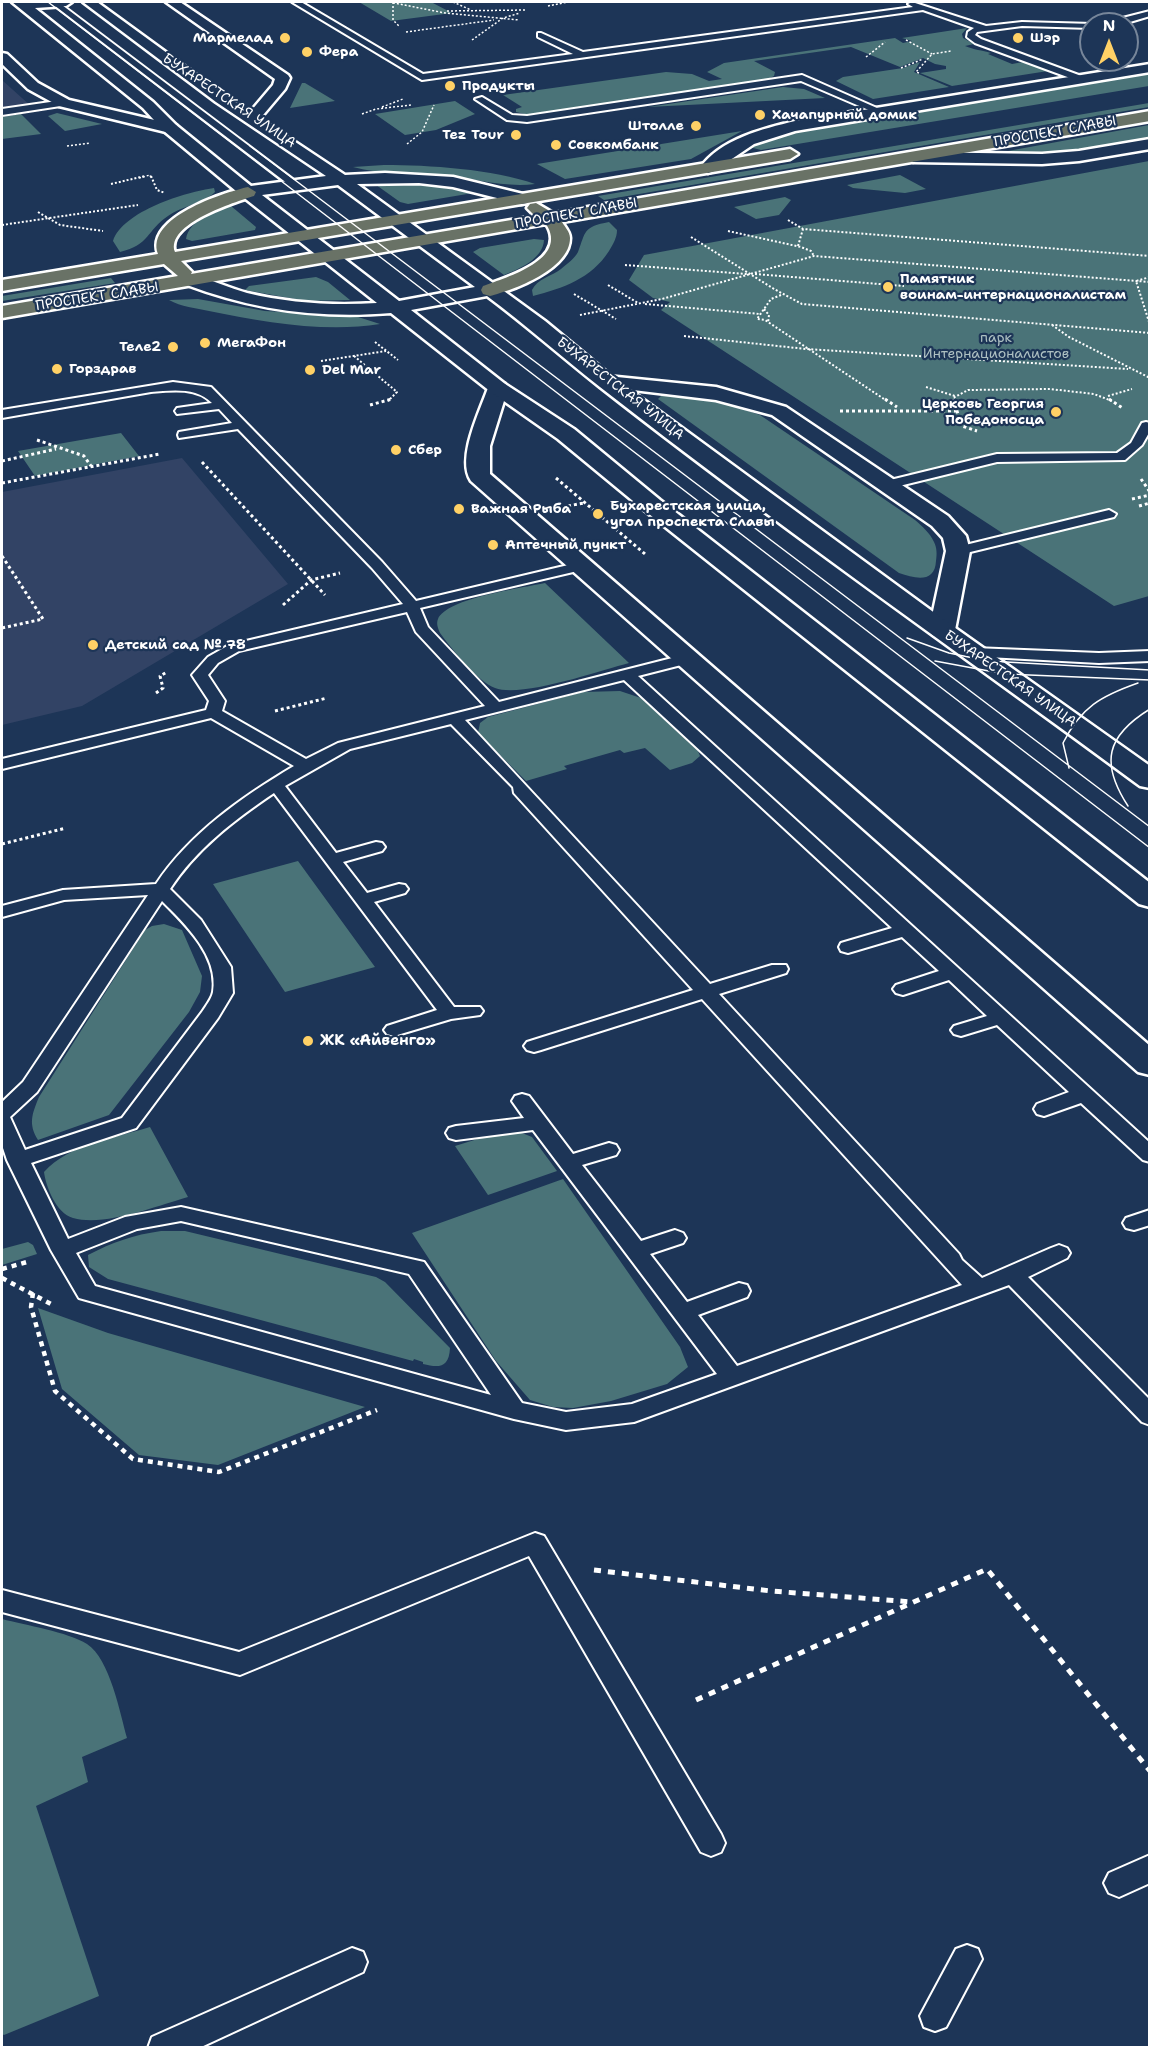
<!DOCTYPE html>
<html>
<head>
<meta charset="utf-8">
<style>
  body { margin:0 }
  #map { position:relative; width:1151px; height:2049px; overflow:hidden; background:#1d3557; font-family:"Shantell Sans",sans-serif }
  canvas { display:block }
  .frame { position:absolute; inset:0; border:3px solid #fff; pointer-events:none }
  .north { position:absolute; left:1079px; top:12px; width:60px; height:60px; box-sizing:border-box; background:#1d3557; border:2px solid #77869a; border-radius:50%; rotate:0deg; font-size:16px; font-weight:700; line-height:24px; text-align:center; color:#fff }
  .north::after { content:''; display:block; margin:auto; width:21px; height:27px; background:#ffd166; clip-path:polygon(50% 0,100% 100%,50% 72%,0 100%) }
</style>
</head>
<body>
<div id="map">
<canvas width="1151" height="2049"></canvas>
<div class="frame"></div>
<div class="north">N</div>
</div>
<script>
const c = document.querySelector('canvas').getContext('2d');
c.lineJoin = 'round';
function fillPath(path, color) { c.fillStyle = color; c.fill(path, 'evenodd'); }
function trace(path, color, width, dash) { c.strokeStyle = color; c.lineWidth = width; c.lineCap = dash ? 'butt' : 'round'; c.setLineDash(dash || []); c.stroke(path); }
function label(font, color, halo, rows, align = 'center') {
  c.font = font + ' "Shantell Sans",sans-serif'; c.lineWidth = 4.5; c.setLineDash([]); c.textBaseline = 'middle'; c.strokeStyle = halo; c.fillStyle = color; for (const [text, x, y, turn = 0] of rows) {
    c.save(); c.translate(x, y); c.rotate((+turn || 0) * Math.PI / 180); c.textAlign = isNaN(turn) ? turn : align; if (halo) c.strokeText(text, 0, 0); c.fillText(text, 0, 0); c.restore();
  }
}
const built = new Path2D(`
  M2,80l30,27 -30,4z
  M182,458l106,126 -206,122 -80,19v-233z`);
const green = new Path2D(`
  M359,2h72l21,11 -61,8z
  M967,28l-5,6 1,4 11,6 -9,2c9,4 17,4 26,7l-3,1 24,10 11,-2 25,9 -96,15 -32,-13 26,-4v-3l-11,-2 -12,-6 -23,9 -49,-20 -97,14 21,11 -1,4 -6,3 -239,36 -13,-3v-3l6,-2 -19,-12 163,-23 26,2 17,7 13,-2 -15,-7 17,-9 171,-25 8,5 9,-2 -10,-3z
  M920,62l-6,10 35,15 -76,12 -37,-18 7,-4 60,-9z
  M1149,72v14l-388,64 -12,-3 39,-15 17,-3z
  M302,83h3l30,18 -45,7z
  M783,87l21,2 21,9 -177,9z
  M455,101l20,13 -39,16 -31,5 -30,-21z
  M1149,103v4l-545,93 -6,-4z
  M57,113l45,11 -37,7 -17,-15z
  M21,114l20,20 -39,5v-22z
  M1149,125v14l-83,14h-69z
  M742,131l-51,28 -126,20 -28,-15z
  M1149,161v435l-35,10 -453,-296 9,-8 -17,-4 -24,-18 15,-25z
  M384,165c45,0 109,4 151,19 -31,4 -62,-6 -93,-9 -29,-3 -61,0 -89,-8z
  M900,175l26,14 -21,4 -52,-5 -6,-3z
  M372,182l55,3 46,8 -65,11 -8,-2z
  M214,188l1,4c-11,11 -33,14 -47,24 -22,15 -18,29 -48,36l-7,-11c10,-30 73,-49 101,-53z
  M785,197l6,3 -12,15 -23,4 -22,-12z
  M231,206l25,21 -1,3 -63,11 -6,-2c3,-19 29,-29 45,-33z
  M609,222l8,8c0,8 -4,14 -8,21 -18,28 -46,37 -76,45l-1,-6c5,-11 20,-14 29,-21 6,-5 14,-11 17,-17 8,-21 5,-25 31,-30z
  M534,239l10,1c-1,19 -25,29 -40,35l-31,-23 7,-4z
  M316,277l12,5 22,18 -44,1 -61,-11 4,-4z
  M111,278l4,5 -113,18v-5z
  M198,299l67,12 90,5 25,8c-55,9 -117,-2 -171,-13 -13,-3 -28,-4 -40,-11z
  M669,394l56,9 35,12 155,105c7,6 15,13 19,22 3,6 3,12 2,19 -1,22 -20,18 -37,12l-241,-174 4,-4z
  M121,433l18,23 -104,20 -17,-25z
  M545,583l84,80c-30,8 -108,35 -134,25 -17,-6 -44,-40 -55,-55 -2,-5 -4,-9 -2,-14 9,-21 84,-31 107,-36z
  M620,691l21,7 57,53 2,5 -8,7 -22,7 -25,-22 -21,5 -4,-3 -56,16 3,3 -41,12 -48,-48 2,-10 8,-6 95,-25z
  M298,861l77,106 -90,25 -72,-108z
  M164,924l18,6 20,46 -2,16 -11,20 -80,103 -71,25c-10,-16 -6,-26 1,-43l106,-167 7,-4z
  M150,1127l38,70c-32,9 -83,30 -115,21 -17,-5 -27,-31 -29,-46 25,-28 71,-34 106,-45z
  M517,1131l15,6 25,34 -69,24 -33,-49 45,-14z
  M563,1179l117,168 8,20 -21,17 -56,17 -38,7 -20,-1 -23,-7 -34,-39 -84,-128z
  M161,1231h24l191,46 9,5 65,66c-1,20 -11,20 -27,16v-2l-9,-3 -1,2 -305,-82 -19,-12 -1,-12c25,-13 45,-20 73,-24z
  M28,1242l5,3 4,9 -35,11v-16z
  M38,1308l70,25 257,74 -147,58 -79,-10 -77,-66z
  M2,1619c23,6 66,13 85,25 23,15 33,69 40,94l-45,19 6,25 -52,24 63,190 -95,39 -2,-1z`);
const pathFar4 = new Path2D(`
  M389,2l56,11 74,7
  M393,2v18l7,7
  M453,2l18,8
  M548,6l20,-4
  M447,11l79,-1
  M406,32l88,-12
  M472,40l31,-22 17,-5
  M906,40l26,14
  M866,57l19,-15
  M901,68l22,-9
  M919,73l-3,-1 16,-18 19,-3
  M382,107l21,-8
  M362,114l14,-5 35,-4
  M407,144l15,-12 12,-27
  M67,146l23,-3
  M139,178l11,-3 1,3`);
const pathFar3 = new Path2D(`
  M151,176l6,14 8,3
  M111,184l34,-8
  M38,212l22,13 43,6
  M788,220l15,9 347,27
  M2,225l136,-20
  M728,231l73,16 10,4 3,5
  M691,237l83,52 28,15 348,29
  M798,246l5,-17
  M625,265l122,9
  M755,274l149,12
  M1150,277l-14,4 14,44
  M608,285l30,18
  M574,294l42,25
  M781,295l-10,4 -14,20 8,1 122,81
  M645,304l115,10
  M764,309l5,6 -1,8
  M580,315l82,-16 152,-43 336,26
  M1052,325l17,12 81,41
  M684,336l122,13 322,20
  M375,342l23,18
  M354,356l43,36 -9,9
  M321,361l65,-10
  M926,387l29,9
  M1108,396l24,-7
  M954,401l-1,-3 15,-8 82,-1 44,5 18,7`);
const pathFar2 = new Path2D(`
  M885,399l12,8
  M953,399l9,27 15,5
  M1109,399l15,10
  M370,405l22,-6
  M840,411h117
  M37,440l47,16 7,10
  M2,461l54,-12
  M202,462l123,133
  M556,478l89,76
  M1141,479l9,13
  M2,483l158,-29
  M1132,499l18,-4
  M568,506l16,-3
  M1139,506l11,-3
  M2,556l41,63 -41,9
  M283,605l28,-25 29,-7
  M156,693l7,-5 -3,-12 7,-4
  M275,711l52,-13
  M2,844l64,-16`);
const pathFar1 = new Path2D(`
  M2,1269l25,-7
  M2,1278l49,26
  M33,1293l-2,14 24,84 78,68 86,13 158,-62`);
const path = new Path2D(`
  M594,1570l177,21 141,11
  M696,1700l291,-131 163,202`);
const service = new Path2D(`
  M50,2h8l240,181v4h-6z
  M292,2h9l122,72 150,-20 -35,-17v-4h3l42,19 330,-45 -5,-3 4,-2 74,24 36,-4 71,2 -2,4 -69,-2 -45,6 -2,3 6,4 103,38 1,2 -4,3 -106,-39 -8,-6 1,-5 6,-4 -51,-18 -501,70z
  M1150,11v5l-20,6 -31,2z
  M802,75l84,37 -8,2 -77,-33 -274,41 -20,-2 -32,-21 7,-2 30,18 15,1z
  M64,100l3,1v4l-65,10v-6z
  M173,382l38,5 171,175 34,39 165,-39 5,1 2,3 -2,3 -166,39 8,19 71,75 189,-48 5,2 3,3 -3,3 -55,14 512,467v19l-7,-2 -62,-57 -37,13 -7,-2 -3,-5 3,-5 32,-12 -72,-67 -36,11 -7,-2 -3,-4 3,-4 33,-10 -38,-36 -46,15 -7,-2 -3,-4 3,-4 43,-14 -37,-34 -54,16 -7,-2 -2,-4 2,-4 51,-15 -268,-248 -159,40 245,264 62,-19h14l2,4 -2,4 -67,21 240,260 3,6 20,18 69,-30 8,-3 8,3 3,5 -3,5 -39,19 122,123v25l-8,-3 -133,-137 -375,137 -68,8 -52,-11 -435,-121 -28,-48 -44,-90 -5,-15v-43l21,-20 125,-187 -84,5 -62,17v-11l61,-16 93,-6c34,-51 86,-87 138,-118l-83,-48 -209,51v-10l204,-49 3,-9 -17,-26 16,-18 21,-12 174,-41 -31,-36 -134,-139 -59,9 -1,-3 1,-3 53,-9 -13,-14 -42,5 -2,-3 2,-3 35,-5c-15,-16 -40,-13 -61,-11l-149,26v-8zM407,612l9,20 69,74 -147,37 -32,16 -84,-48 3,-10 -17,-26 10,-12 21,-12zM451,724l62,63 1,6 179,197 -166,52 -3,4 3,4 7,2 7,-2 161,-51 260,286 -225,81 -39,-51 49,-18 3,-6 -3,-6 -8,-2 -52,19 -37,-48 33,-11 3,-5 -3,-5 -8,-3 -34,11 -59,-76 34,-10 3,-5 -3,-5 -7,-2 -36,11 -44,-58 -7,-2 -7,2 -3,5 12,17 -68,8 -7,2 -3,5 3,5 7,2 77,-10 184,244 -85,30 -66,8 -44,-9 -98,-141 -243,-55 -56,10 -57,22 -37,-76 105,-35 82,-110 15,-25 -2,-26 -30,-47 -31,-31c26,-40 64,-69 104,-96l163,217 -50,16 -3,4 3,4 7,2 57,-17 29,-4 3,-4 -3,-4h-26l-80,-105 31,-9 3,-4 -3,-4 -6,-1 -32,9 -24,-31 39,-11 3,-4 -3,-4 -6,-1 -40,11 -51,-67 65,-37zM162,901c23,23 57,55 51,91 -1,6 -7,14 -11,20l-80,106 -97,32 -15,-33 27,-25zM181,1221l228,53 82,121 -396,-109 -19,-33 61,-24z
  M1146,422l4,1v8l-8,14 -17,15 -128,2 -110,27 -7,-4 2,-3 115,-28 120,-1 14,-10 11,-20z
  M1109,510l7,4 -2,3 -156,38 -7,-4 2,-3z
  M974,648l125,5 51,-2v10l-51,2 -130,-7 -3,-3 3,-3z
  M1150,1210v15l-16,5 -8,-2 -3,-5 3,-5z
  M535,1533l9,3 177,298 4,9 -4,9 -10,4 -10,-4 -172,-296 -289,119 -238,-63v-22l237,62z
  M1150,1855v28l-31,14 -10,-4 -5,-10 5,-10z
  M967,1945l11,4 4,10 -36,68 -11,4 -11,-4 -4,-11 36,-67z
  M352,1948l11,4 4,10 -4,10 -164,76h-51l4,-11z`);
const minor = new Path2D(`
  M166,2h14l108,73 2,3 -5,11 -27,32h-10l-3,-3 28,-33 2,-6z
  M2,53l5,1 31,29 31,17 107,25 2,3 -8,5 -111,-27 -31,-17 -26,-25z
  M1150,64v8l-355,59 -41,13 -40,27 -6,2 -8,-5c21,-29 62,-39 95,-47z
  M1150,139v10l-71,12 -37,3 -129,-2 -8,-5 8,-5 129,2 37,-3z
  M607,376l109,11 70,20 162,109 18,20 4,15 -15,79 -4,5 -9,3 -9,-3 -4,-5 17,-79 -3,-13 -11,-12 -160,-111 -56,-15 -116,-14 -3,-4 3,-4z
  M498,382l7,2 3,4 -18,58v28l660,572v29l-12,-3 -667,-591c-15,-22 9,-70 17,-93l3,-4z`);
const secondary = new Path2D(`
  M12,2h60l-6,4 -31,2 118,94 23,23 75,61 75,-10 -110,-74 -133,-100h14l129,94 119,79 40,-2 68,4 74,18 2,4 -2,4 -6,1 -68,-17 -34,-4 -62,1 188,137 69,57 337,247 199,141v22l-10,-2c-180,-133 -364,-261 -540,-399 -38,-30 -74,-62 -113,-91l-76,14 94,74 69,45 86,71 490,383v24l-11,-3 -495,-394 -86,-71 -67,-47 -100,-79c-71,6 -138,-3 -204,-28l-2,-4 2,-4 7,-2c18,5 35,13 53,18 42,10 87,13 130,10l-135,-107 -78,-65 -21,-23zM338,185l137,102 -76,14 -137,-106z`);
const primary = new Path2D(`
  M1150,111v10l-588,101c3,5 8,10 8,16 0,31 -56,52 -80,58l-7,-2 -2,-4 2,-4c25,-9 86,-27 63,-62l-544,94v-12l176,-30 -14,-12 -162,27v-11l156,-26c-13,-36 64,-61 90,-67l8,5 -2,4c-19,6 -89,28 -79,56l615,-103 8,5 -8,5 -609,102 11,11 -1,2 344,-58 -8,-8 3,-4 6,-1 17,10z`);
const tram = new Path2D(`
  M48,2l1102,846
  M250,146l900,681
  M907,638l42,15 39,8 162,9
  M935,661l70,13 145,6
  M1069,768l-6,-25c18,-36 38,-47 75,-60
  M1128,806c-28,-43 -22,-70 22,-97`);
const markers = [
  [285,38,6,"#ffd166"],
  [1018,38,6,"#ffd166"],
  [307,52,6,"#ffd166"],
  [450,86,6,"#ffd166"],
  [760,115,6,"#ffd166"],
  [696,126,6,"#ffd166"],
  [516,135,6,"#ffd166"],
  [556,145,6,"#ffd166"],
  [888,287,6,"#ffd166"],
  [205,343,6,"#ffd166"],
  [173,347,6,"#ffd166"],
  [57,369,6,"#ffd166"],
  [310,370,6,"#ffd166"],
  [1056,412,6,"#ffd166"],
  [396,450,6,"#ffd166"],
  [459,509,6,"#ffd166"],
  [598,514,6,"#ffd166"],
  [493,545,6,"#ffd166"],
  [93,645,6,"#ffd166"],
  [308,1041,6,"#ffd166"]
];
const farPoinames = [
  ["Мармелад",273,38,"right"],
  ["Шэр",1030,38],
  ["Фера",319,52],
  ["Продукты",462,86],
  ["Хачапурный домик",772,115],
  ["Штолле",684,126,"right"],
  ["Tez Tour",504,135,"right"],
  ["Совкомбанк",568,145],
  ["Памятник",900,279],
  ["воинам-интернационалистам",900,295],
  ["МегаФон",217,343],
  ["Теле2",161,347,"right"],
  ["Горздрав",69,369],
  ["Del Mar",322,370],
  ["Церковь Георгия",1044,404,"right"],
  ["Победоносца",1044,420,"right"],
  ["Сбер",408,450],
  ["Бухарестская улица,",610,506],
  ["угол проспекта Славы",610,522],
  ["Важная Рыба",471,509],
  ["Аптечный пункт",505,545],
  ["Детский сад № 78",105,645]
];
const farStreetnames = [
  ["БУХАРЕСТСКАЯ УЛИЦА",229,101,34],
  ["ПРОСПЕКТ СЛАВЫ",1055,132,-10],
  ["ПРОСПЕКТ СЛАВЫ",576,214,-10],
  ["ПРОСПЕКТ СЛАВЫ",97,297,-9],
  ["БУХАРЕСТСКАЯ УЛИЦА",620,389,38],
  ["БУХАРЕСТСКАЯ УЛИЦА",1010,679,35]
];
const farParknames = [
  ["парк",996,338],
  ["Интернационалистов",996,354]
];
const poiNames = [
  ["ЖК «Айвенго»",320,1041]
];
fillPath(built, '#324365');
fillPath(green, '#4a7378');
trace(service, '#fff', 4);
trace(minor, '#fff', 5);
trace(secondary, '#fff', 5);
trace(primary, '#fff', 5);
trace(pathFar4, '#fff', 1.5, [2, 2]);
trace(pathFar3, '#fff', 2, [2, 2]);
trace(pathFar2, '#fff', 3, [3, 3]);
trace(pathFar1, '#fff', 4.5, [5, 5]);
trace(path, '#fff', 5, [7, 7]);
fillPath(service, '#1d3557');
fillPath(minor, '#1d3557');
fillPath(secondary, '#1d3557');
fillPath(primary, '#697266');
trace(tram, '#fff', 1.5);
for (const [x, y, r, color] of markers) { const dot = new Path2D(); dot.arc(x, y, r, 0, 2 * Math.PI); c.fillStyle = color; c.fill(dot); trace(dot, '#1d3557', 2); }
label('bold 14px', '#fff', '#1d3557', farPoinames, 'left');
label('14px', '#fff', '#1d3557', farStreetnames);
label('14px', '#aec0c2', '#1d3557', farParknames);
label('bold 15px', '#fff', '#1d3557', poiNames, 'left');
</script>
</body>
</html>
